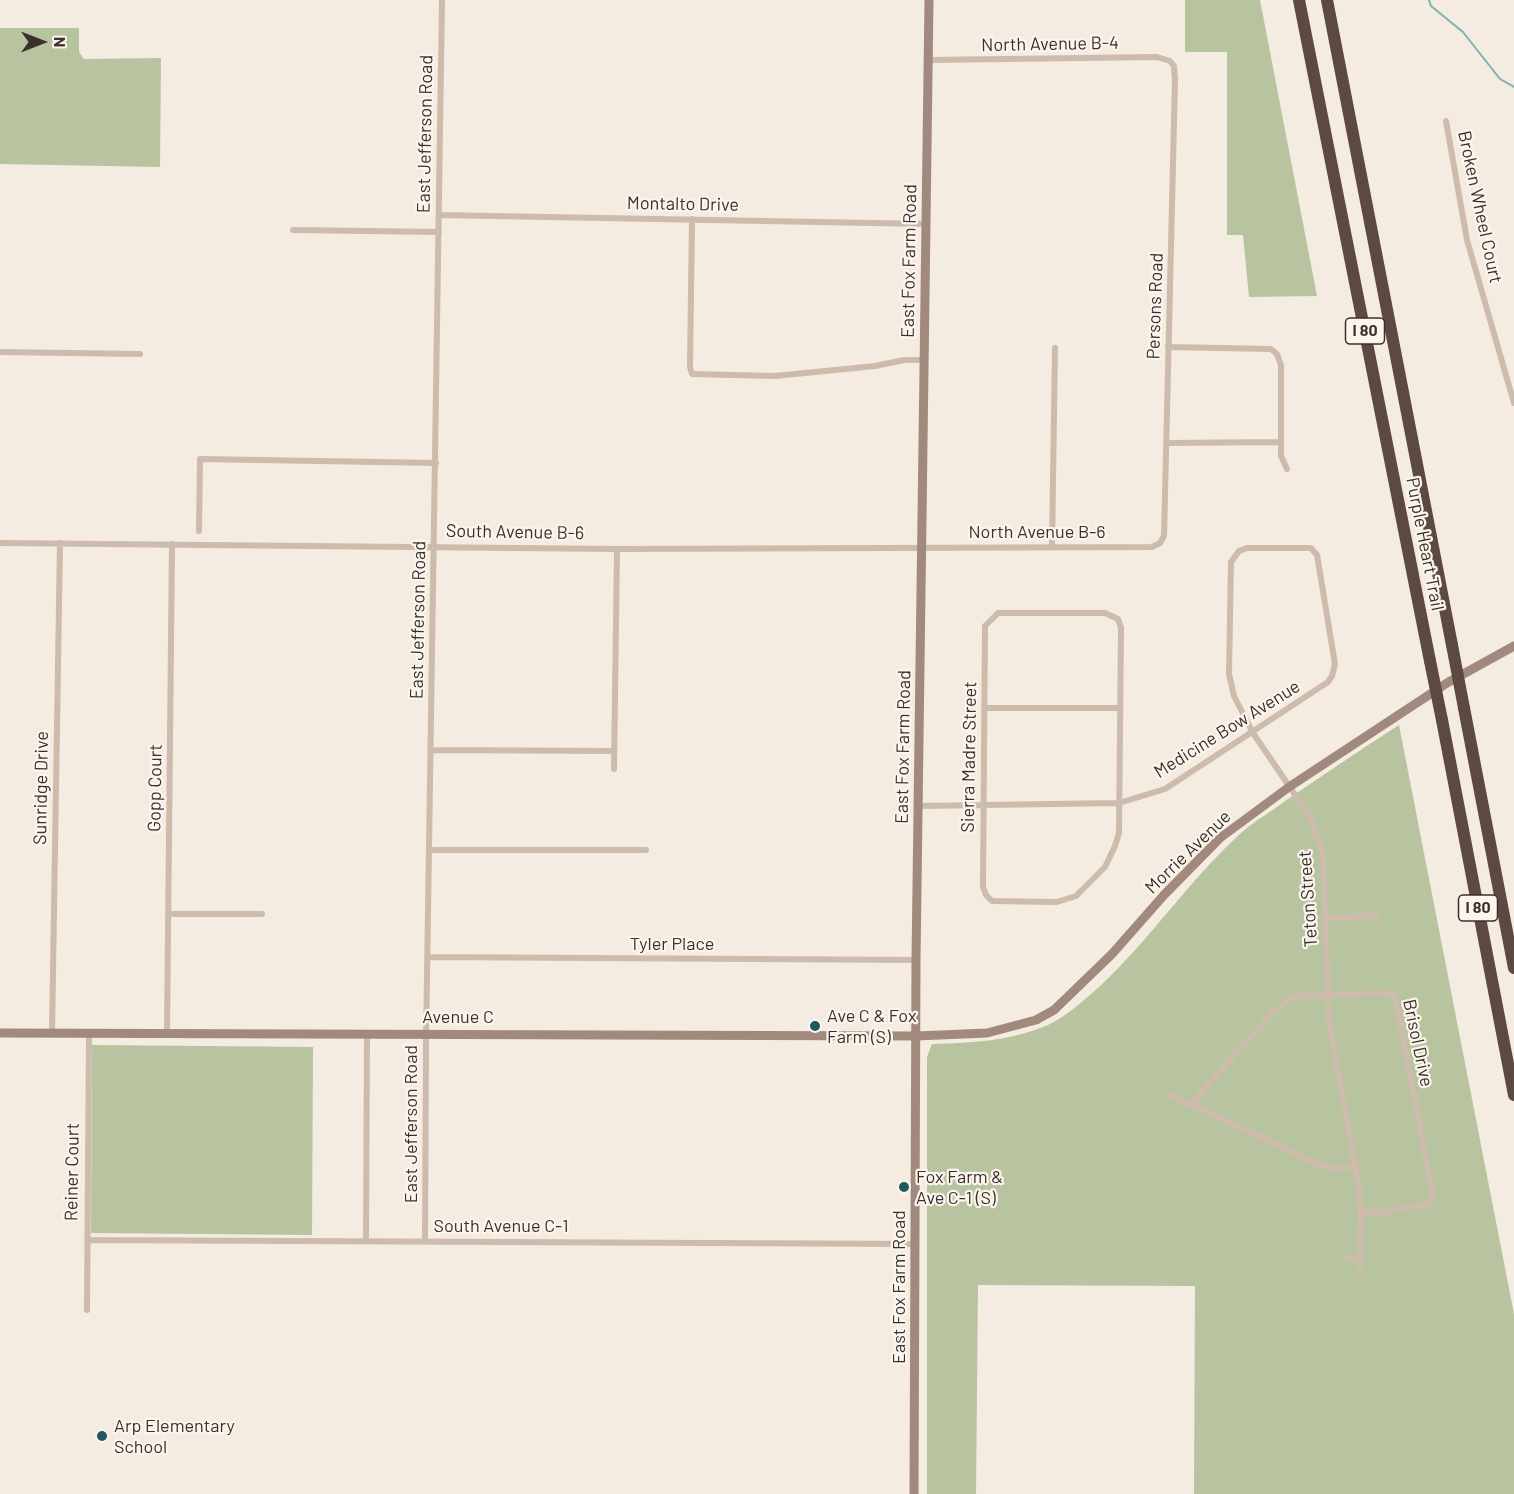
<!DOCTYPE html>
<html>
<head>
<meta charset="utf-8">
<style>
  body { margin:0 }
  #map { position:relative; width:1514px; height:1494px; overflow:hidden; background:#f4ebe1; font-family:Barlow,sans-serif }
  canvas { display:block }
  .north { position:absolute; left:12px; top:12px; width:60px; height:60px; -webkit-text-stroke:4px #fbf5ee; paint-order:stroke; rotate:90deg; font-size:16px; font-weight:700; line-height:24px; text-align:center; color:#3b302b }
  .north::after { content:''; display:block; margin:auto; width:21px; height:27px; background:#3b302b; clip-path:polygon(50% 0,100% 100%,50% 72%,0 100%) }
</style>
</head>
<body>
<div id="map">
<canvas width="1514" height="1494"></canvas>
<div class="north">N</div>
</div>
<script>
const c = document.querySelector('canvas').getContext('2d');
c.lineJoin = 'round';
function fillPath(path, color) { c.fillStyle = color; c.fill(path, 'evenodd'); }
function trace(path, color, width, dash) { c.strokeStyle = color; c.lineWidth = width; c.lineCap = dash ? 'butt' : 'round'; c.setLineDash(dash || []); c.stroke(path); }
function label(font, color, halo, rows, align = 'center') {
  c.font = font + ' Barlow,sans-serif'; c.lineWidth = 4.5; c.setLineDash([]); c.textBaseline = 'middle'; c.strokeStyle = halo; c.fillStyle = color; for (const [text, x, y, turn = 0] of rows) {
    c.save(); c.translate(x, y); c.rotate((+turn || 0) * Math.PI / 180); c.textAlign = isNaN(turn) ? turn : align; if (halo) c.strokeText(text, 0, 0); c.fillText(text, 0, 0); c.restore();
  }
}
const green = new Path2D(`
  M1185,0h75l57,296 -68,1 -6,-62h-16v-183h-42z
  M0,28h79v24l5,7 77,-1 -1,109 -160,-3z
  M1399,725l115,589v180h-320l1,-208 -217,-1 -2,209h-49v-437l5,-13c40,-1 79,-3 116,-19 19,-9 35,-24 51,-38 51,-47 90,-107 142,-154 13,-12 30,-21 44,-32 38,-26 75,-51 114,-76z
  M92,1045l221,2 -1,188 -221,-2z`);
const stream = new Path2D(`
  M1429,0l2,6 32,26 37,47 14,8`);
const street = new Path2D(`
  M1446,121l21,119 47,163
  M439,215l487,9
  M692,219l-2,148 2,7 83,2 100,-10 29,-6h20
  M293,230l146,2
  M1168,347l103,2 6,5 4,11v91l6,13
  M0,352l140,2
  M1167,443l113,-1
  M199,531l1,-72 236,4
  M0,543l617,6 535,-2 8,-4 4,-7 11,-456 -1,-14 -4,-5 -13,-4 -228,3
  M1052,547l3,-199
  M998,613h107l13,6 3,9 -2,205 -4,13 -10,21 -29,29 -19,6 -65,-1 -6,-6 -3,-8 2,-261z
  M985,708h135
  M431,750l183,1
  M614,769l3,-220
  M918,806l201,-3 46,-14 163,-107 4,-6 3,-12 -18,-109 -6,-7h-64l-8,3 -8,11 -2,112 5,22 19,37 57,84 13,36 6,169 29,159 3,30 -1,58
  M430,850h216
  M168,914h94
  M1326,918l51,-2
  M428,957l488,3
  M167,1032l5,-488
  M52,1033l8,-490
  M1169,1094l153,72 13,3 21,-3
  M1190,1105l84,-94 21,-15 92,-3 8,3 38,200 -3,7 -4,1 -49,9 -16,-2
  M87,1240l828,4
  M425,1240l1,-198 16,-1042
  M366,1241l1,-208
  M1345,1259h15
  M87,1310l2,-277`);
const secondary = new Path2D(`
  M0,1033l916,3 71,-3 49,-13 18,-10 58,-56 52,-59 56,-57 69,-51 158,-104 67,-37
  M914,1494l2,-534 13,-960`);
const highway = new Path2D(`
  M1299,0l131,661
  M1327,0l125,645
  M1464,708l50,260
  M1442,720l72,375`);
const highwayBridge = new Path2D(`
  M1452,645l12,63
  M1430,661l12,59`);
const markers = [
  [815,1026,6,"#1f5a5e"],
  [904,1187,6,"#1f5a5e"],
  [102,1436,6,"#1f5a5e"]
];
const shields = [
  [1365,331,39],
  [1478,908,39]
];
const shieldNames = [
  ["I 80",1365,331],
  ["I 80",1478,908]
];
const streetNames = [
  ["North Avenue B-4",1050,44,-1],
  ["East Jefferson Road",425,134,-89],
  ["Montalto Drive",683,204,1],
  ["Broken Wheel Court",1480,207,78],
  ["East Fox Farm Road",909,261,-89],
  ["Persons Road",1155,306,-88],
  ["South Avenue B-6",515,532,1],
  ["North Avenue B-6",1037,532],
  ["Purple Heart Trail",1425,544,79],
  ["East Jefferson Road",418,620,-89],
  ["Medicine Bow Avenue",1227,729,-32],
  ["East Fox Farm Road",903,747,-89],
  ["Sierra Madre Street",969,757,-89],
  ["Sunridge Drive",41,788,-89],
  ["Gopp Court",155,788,-89],
  ["Morrie Avenue",1188,852,-44],
  ["Teton Street",1308,899,-94],
  ["Tyler Place",672,944],
  ["Avenue C",458,1017],
  ["Brisol Drive",1418,1043,78],
  ["East Jefferson Road",411,1124,-90],
  ["Reiner Court",72,1172,-89],
  ["South Avenue C-1",501,1226],
  ["East Fox Farm Road",899,1287,-90]
];
const poiNames = [
  ["Ave C & Fox",827,1016],
  ["Farm (S)",827,1037],
  ["Fox Farm &",916,1177],
  ["Ave C-1 (S)",916,1198],
  ["Arp Elementary",114,1426],
  ["School",114,1447]
];
fillPath(green, '#b8c4a0');
trace(stream, '#7fb0b2', 2);
trace(street, '#cdbbac', 6);
trace(secondary, '#a18a7d', 9);
trace(highway, '#5c4a42', 12);
trace(highwayBridge, '#5c4a42', 12);
for (const [x, y, r, color] of markers) { const dot = new Path2D(); dot.arc(x, y, r, 0, 2 * Math.PI); c.fillStyle = color; c.fill(dot); trace(dot, '#fbf5ee', 2); }
for (const [x, y, w] of shields) { const box = new Path2D(); box.roundRect(x - w / 2, y - 13, w, 26, 4.5); c.fillStyle = '#fbf5ee'; c.fill(box); trace(box, '#3b302b', 1.5); }
label('bold 16px', '#3b302b', null, shieldNames);
label('18px', '#3b302b', '#fbf5ee', streetNames);
label('18px', '#3b302b', '#fbf5ee', poiNames, 'left');
</script>
</body>
</html>
